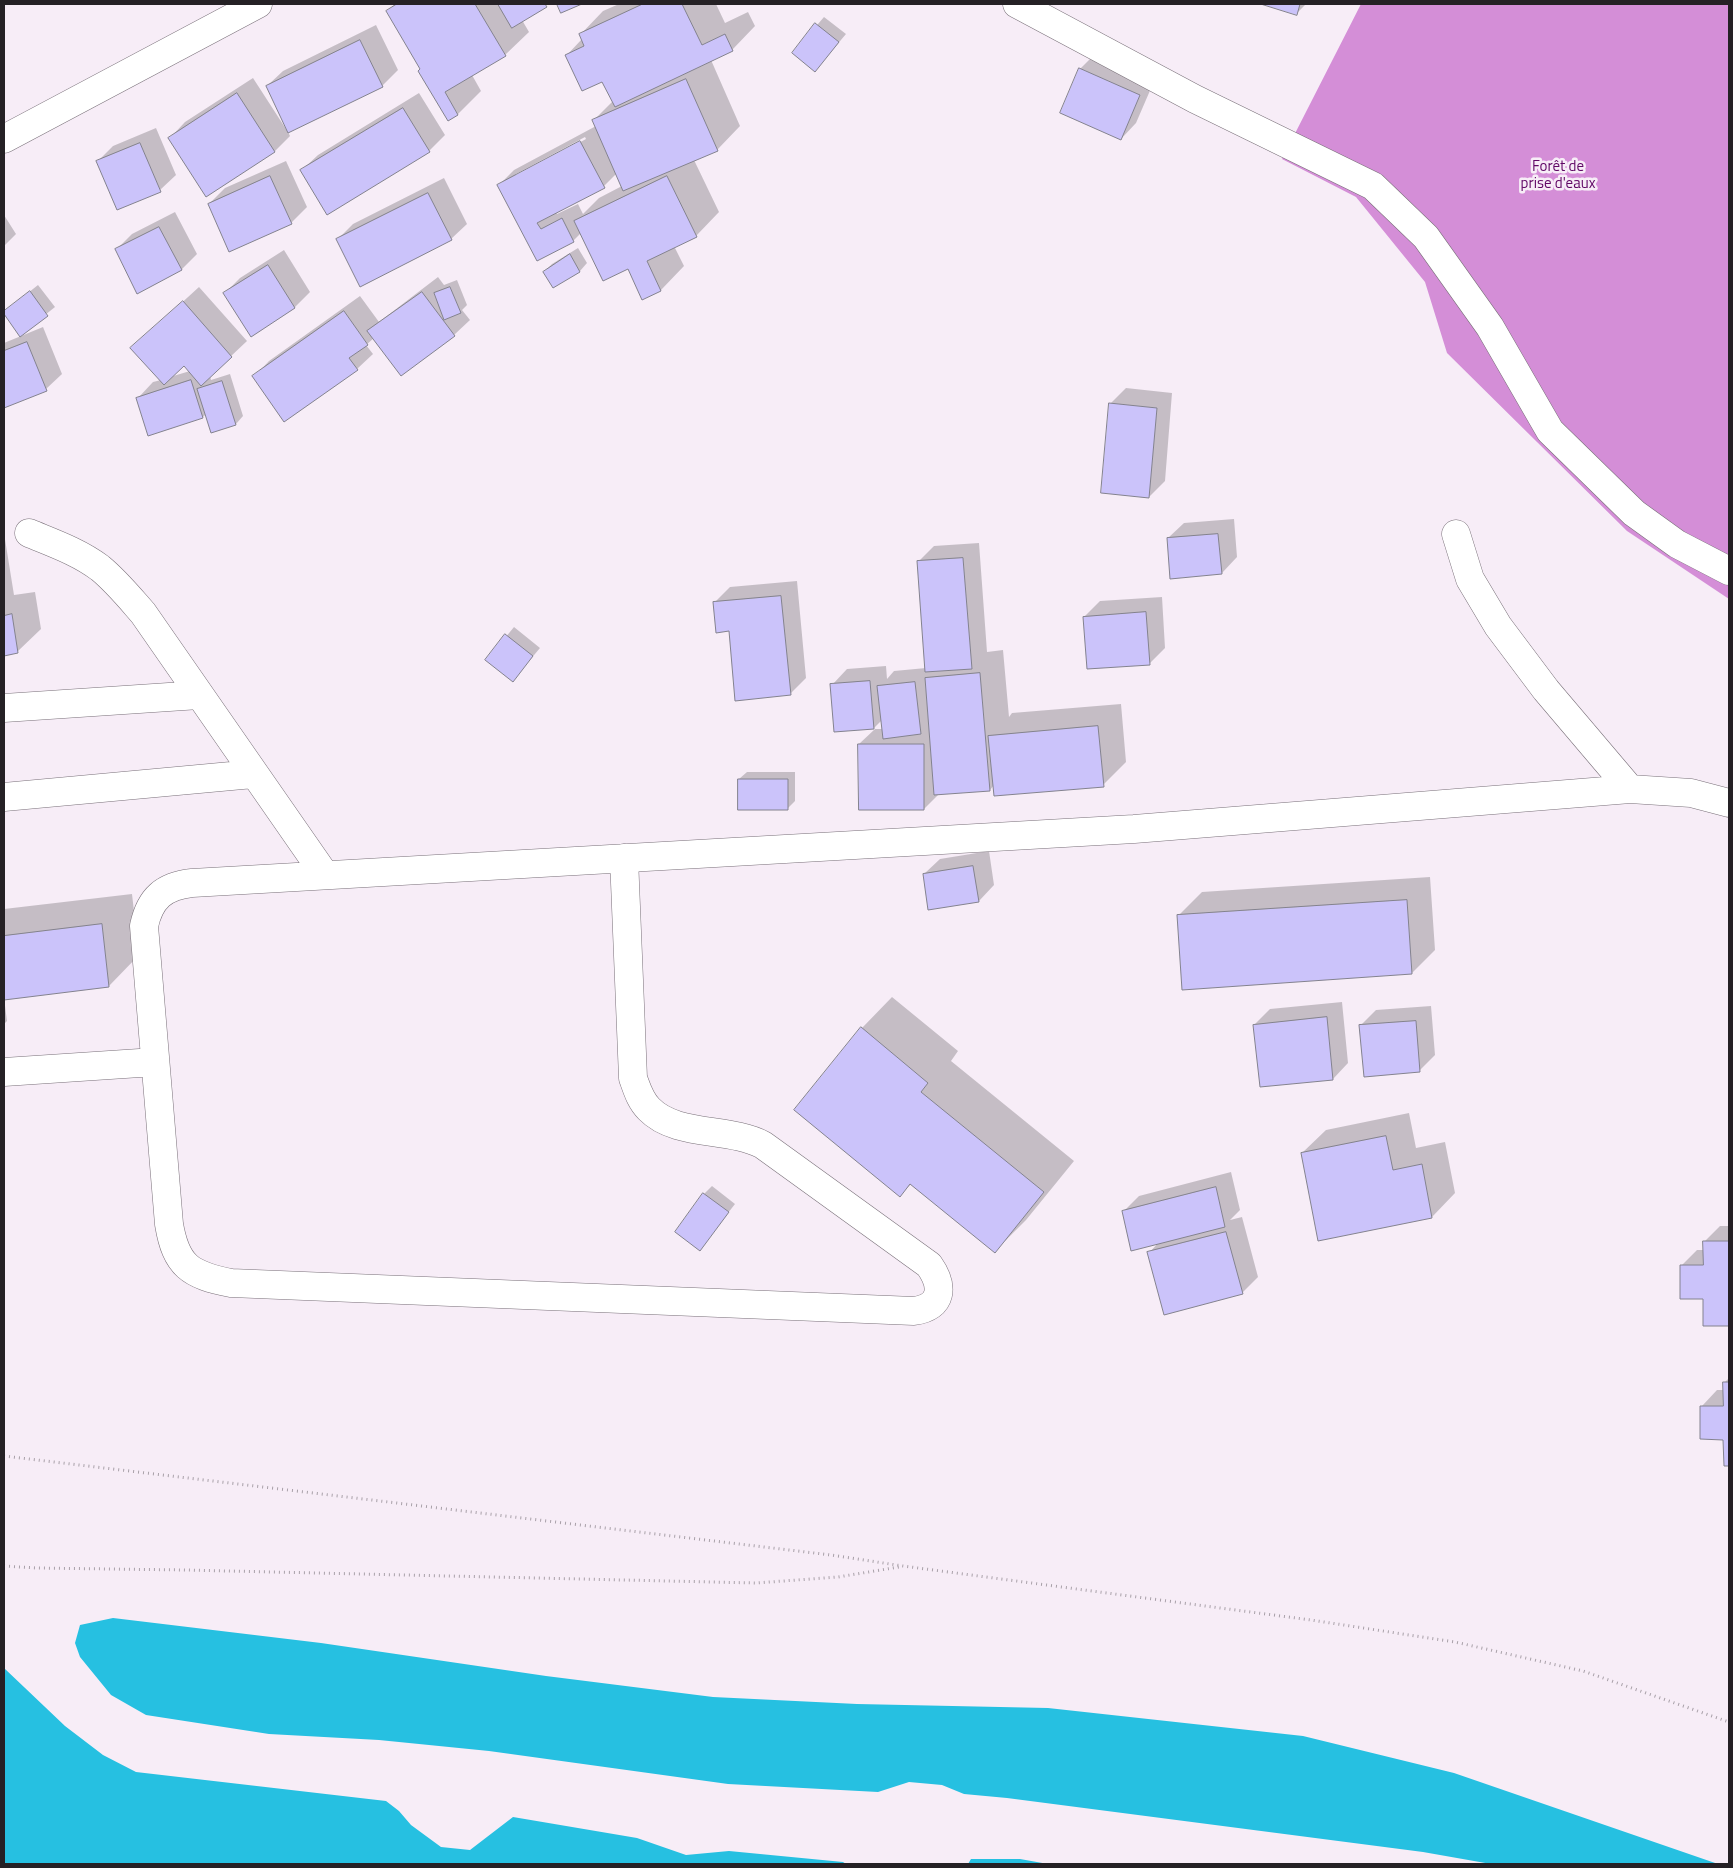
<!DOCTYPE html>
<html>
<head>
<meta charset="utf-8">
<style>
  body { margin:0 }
  #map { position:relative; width:1733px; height:1868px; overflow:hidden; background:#f7edf7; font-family:"Titillium Web",sans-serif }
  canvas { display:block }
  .frame { position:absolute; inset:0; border:5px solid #252125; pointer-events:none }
</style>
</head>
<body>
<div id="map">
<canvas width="1733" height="1868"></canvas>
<div class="frame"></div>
</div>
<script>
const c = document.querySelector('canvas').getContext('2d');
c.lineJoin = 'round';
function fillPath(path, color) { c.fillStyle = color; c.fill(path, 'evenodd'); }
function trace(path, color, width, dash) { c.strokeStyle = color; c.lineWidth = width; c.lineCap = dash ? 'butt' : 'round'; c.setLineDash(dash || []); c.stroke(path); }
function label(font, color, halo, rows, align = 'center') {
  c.font = font + ' "Titillium Web",sans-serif'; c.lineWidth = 5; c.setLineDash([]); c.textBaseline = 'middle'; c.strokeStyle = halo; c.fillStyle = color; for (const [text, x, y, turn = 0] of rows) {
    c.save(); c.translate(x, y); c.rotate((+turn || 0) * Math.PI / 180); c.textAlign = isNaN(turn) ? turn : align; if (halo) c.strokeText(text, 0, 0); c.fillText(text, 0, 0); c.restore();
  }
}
const forest = new Path2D(`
  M1361,4h368v595l-102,-68 -180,-178 -22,-71 -69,-85 -74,-38z`);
const water = new Path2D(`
  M113,1618l208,25 225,33 167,21 144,7 191,4 255,28 151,37 264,91h-227l-68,-12 -416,-54 -43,-4 -22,-9 -33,-3 -31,10 -150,-8 -239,-33 -110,-11 -110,-6 -123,-19 -35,-20 -31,-38 -5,-14 5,-18z
  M4,1668l61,58 38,29 33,17 250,29 13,10 12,14 30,22 29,3 43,-33 124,21 49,17 43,-4 114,11 3,2h-842z
  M971,1859h49l28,5h-80z`);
const shadow = new Path2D(`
  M395,4h153l-26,16 7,12 -24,23 -33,20 9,16 -23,23 -9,6 -27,-51 -34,-58z
  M619,4h97l9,19 23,-11 7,14 -23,24 -21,10 29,66 -23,24 -23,10 25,52 -23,24 -22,10 10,20 -23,24 -18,8 -15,-30 -47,-35 -8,8 -35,18 -39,-74 15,-15 82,-44 -2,-6 19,-19 -10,-21 -37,-24 16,-17 -2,-4 23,-24zM585,137l1,2 -70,38v-3zM617,173l5,13 -23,12 -16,16 -5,-10 -21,10 -1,-2 48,-26z
  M1265,4h41l-9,9z
  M824,17l22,17 -31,37 -22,-18z
  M376,25l22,45 -16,16 -94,46 2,4 -15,15 -68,44 -37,-57 15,-16 68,-44 33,51 2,-1 -21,-42 16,-15z
  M1096,53l59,26 -19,44 -15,16 -41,-70z
  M419,93l26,42 -16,16 -101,62 -26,-43 16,-15z
  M156,128l20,47 -16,15 -62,-29 15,-15z
  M286,161l21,46 -16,16 -82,-19 16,-16z
  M444,178l23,46 -16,15h-113l15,-15z
  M175,212l22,42 -15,15 -66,-19 16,-16z
  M4,215l12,19 -12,12z
  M578,248l9,15 -7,8 -26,16 -10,-15 8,-8z
  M284,250l26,42 -15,15 -44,28 -26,-42 15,-15z
  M438,277l6,8 13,-5 10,25 -5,5 8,10 -16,15 -80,3 -8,7 7,9 -16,15 -103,8 15,-16 91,-65 19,26z
  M38,285l17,22 -35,28 -16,-23z
  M199,287l48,54 -37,35 1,4 19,-6 13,42 -7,8 -30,-10 -3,3 -65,-19 15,-16 8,-2 -30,-31zM184,364l6,7 -20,6z
  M43,327l19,47 -16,15 -42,18v-64z
  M1126,388l46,5 -7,88 -16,16 -39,-93z
  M1234,519l3,38 -15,16 -54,-35 16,-15z
  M4,533l10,62 21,-3 6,37 -24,23 -13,2z
  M979,543l8,109 16,-2 6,67 3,-4 109,-9 5,58 -23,23h-109l-4,5 -50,3 -16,16 -65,-65 16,-15h8l-1,-9 -8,8 -42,-43 15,-16 39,-3 1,13 7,-8 32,-3 -8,-106 16,-16z
  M797,581l9,97 -16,16 -60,-64 -16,-27 16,-16z
  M1162,597l3,51 -15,15 -66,-46 16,-16z
  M514,627l26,21 -27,32 -26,-20z
  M747,772h48v29l-7,7 -49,-29z
  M989,851l5,34 -15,16 -55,-27 16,-15z
  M1430,877l5,73 -23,23 -234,-57 24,-24z
  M132,894l7,61 -30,31 -105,12 3,23 -3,3v-115z
  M892,997l66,54 -7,10 123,100 -48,59 -31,31 -83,-68 -12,12 -38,-167z
  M1342,1002l6,61 -15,16 -79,-54 16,-16z
  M1431,1006l4,49 -16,16 -59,-45 16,-16z
  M1409,1113l7,35 29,-6 10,51 -23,24 -113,23 -17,-87 24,-23z
  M1231,1172l9,38 -10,10 12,-3 16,60 -16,16 -93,-40 10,-11 -36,-30 16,-16z
  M712,1186l23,18 -35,45 -23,-18 27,-37z
  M1720,1226h9v99l-24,-1 -1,-26 -22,-33 15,-15h8v-9z
  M1729,1378v87h-4l-1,-26 -22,-33 15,-16h7v-7z`);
const building = new Path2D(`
  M397,4h78l31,52 -61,36 13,23 -10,6 -30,-50 2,-2 -34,-58z
  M498,4h47l2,3 -35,21z
  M557,4h25l-21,9z
  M643,4h39l20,41 23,-11 8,17 -118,56 -13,-25 -20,9 -17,-36 19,-9 -5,-12z
  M1261,4h39l-3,11z
  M815,23l24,19 -24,30 -23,-19z
  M360,40l23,47 -95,46 -22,-47z
  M1079,68l61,27 -19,45 -61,-27z
  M686,79l32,72 -95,40 -31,-71z
  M237,93l38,59 -69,45 -38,-59z
  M403,108l27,44 -103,63 -27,-45z
  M580,141l25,47 -68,35 4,6 21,-11 12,24 -37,19 -40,-76z
  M140,143l21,49 -44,18 -21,-49z
  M270,176l22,48 -63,28 -21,-48z
  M667,176l30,61 -50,24 14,30 -19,9 -14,-31 -25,12 -29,-60z
  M428,193l24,47 -92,47 -24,-48z
  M159,227l23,43 -45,24 -22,-45z
  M570,254l10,18 -27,16 -10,-16z
  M268,265l27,43 -44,29 -28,-44z
  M450,287l11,26 -17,7 -10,-27z
  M30,291l18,25 -28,21 -16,-23v-3z
  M422,292l33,44 -54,40 -34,-45z
  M183,301l49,56 -31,29 -17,-20 -20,19 -34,-37z
  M344,311l24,34 -19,13 9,12 -74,52 -32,-46z
  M27,342l20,49 -43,17v-57z
  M191,380l12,38 -55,18 -12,-38z
  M222,381l14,44 -25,8 -14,-44z
  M1109,403l48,5 -8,90 -48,-5z
  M1218,534l4,40 -52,5 -3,-41z
  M963,558l9,111 -47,3 -8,-111z
  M781,596l10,99 -56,6 -6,-70 -13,2 -3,-31z
  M1146,612l4,53 -63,4 -4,-52z
  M12,614l6,39 -14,3v-40z
  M505,634l28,22 -20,26 -28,-22z
  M980,673l10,118 -56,4 -9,-117z
  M870,681l4,48 -40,3 -4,-48z
  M915,682l6,52 -38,5 -6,-53z
  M1098,726l6,61 -110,9 -6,-60z
  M858,744h66v66h-65z
  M738,779h50v31h-50z
  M973,866l6,36 -51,8 -5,-36z
  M1407,900l5,74 -230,16 -5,-75z
  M102,924l7,63 -105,13v-64z
  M1327,1017l6,63 -73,7 -7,-62z
  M1416,1021l4,51 -56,5 -5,-52z
  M861,1027l67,56 -7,9 123,100 -49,61 -85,-69 -10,13 -106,-87z
  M1386,1136l7,34 29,-6 10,54 -114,23 -17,-88z
  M1216,1187l9,40 -94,24 -9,-40z
  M703,1193l26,19 -29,39 -25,-19z
  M1226,1232l17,62 -79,21 -17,-63z
  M1703,1241h26v85h-26v-27h-23v-34h23z
  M1723,1382h6v84h-5l-1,-26 -23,-1v-33h23z`);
const path = new Path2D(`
  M4,1456l827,99 72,11 408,54 144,22 128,29 146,51
  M4,1566l32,2 149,2 571,13 82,-6 61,-10`);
const minor = new Path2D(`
  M1017,4l178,95 178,87 53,51 64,90 60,104 84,82 43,31 52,27
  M4,139l254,-135
  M29,533c24,10 50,19 71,35 16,13 29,29 43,45l182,262
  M1456,534l14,45 28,47 48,64 84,99
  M4,708l195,-13
  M4,797l249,-23
  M624,858l9,220c4,11 7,22 16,31 27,28 80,18 114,36l166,120c15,21 14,42 -15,46l-683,-28c-41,-8 -55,-17 -62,-59l-25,-298c6,-28 20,-40 48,-43l942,-54 496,-40 61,4 38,10
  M4,1072l151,-10`);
const parkNames = [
  ["Forêt de",1558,167],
  ["prise d'eaux",1558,184]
];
fillPath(forest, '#d48ed7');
fillPath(water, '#26c0e1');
fillPath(shadow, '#0003');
fillPath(building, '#cbc3fa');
trace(building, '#83828e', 1);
trace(minor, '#797079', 29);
trace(path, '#a8a0a8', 3, [1, 4]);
trace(minor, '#fff', 28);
label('15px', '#600765', '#f7edf7', parkNames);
</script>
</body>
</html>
